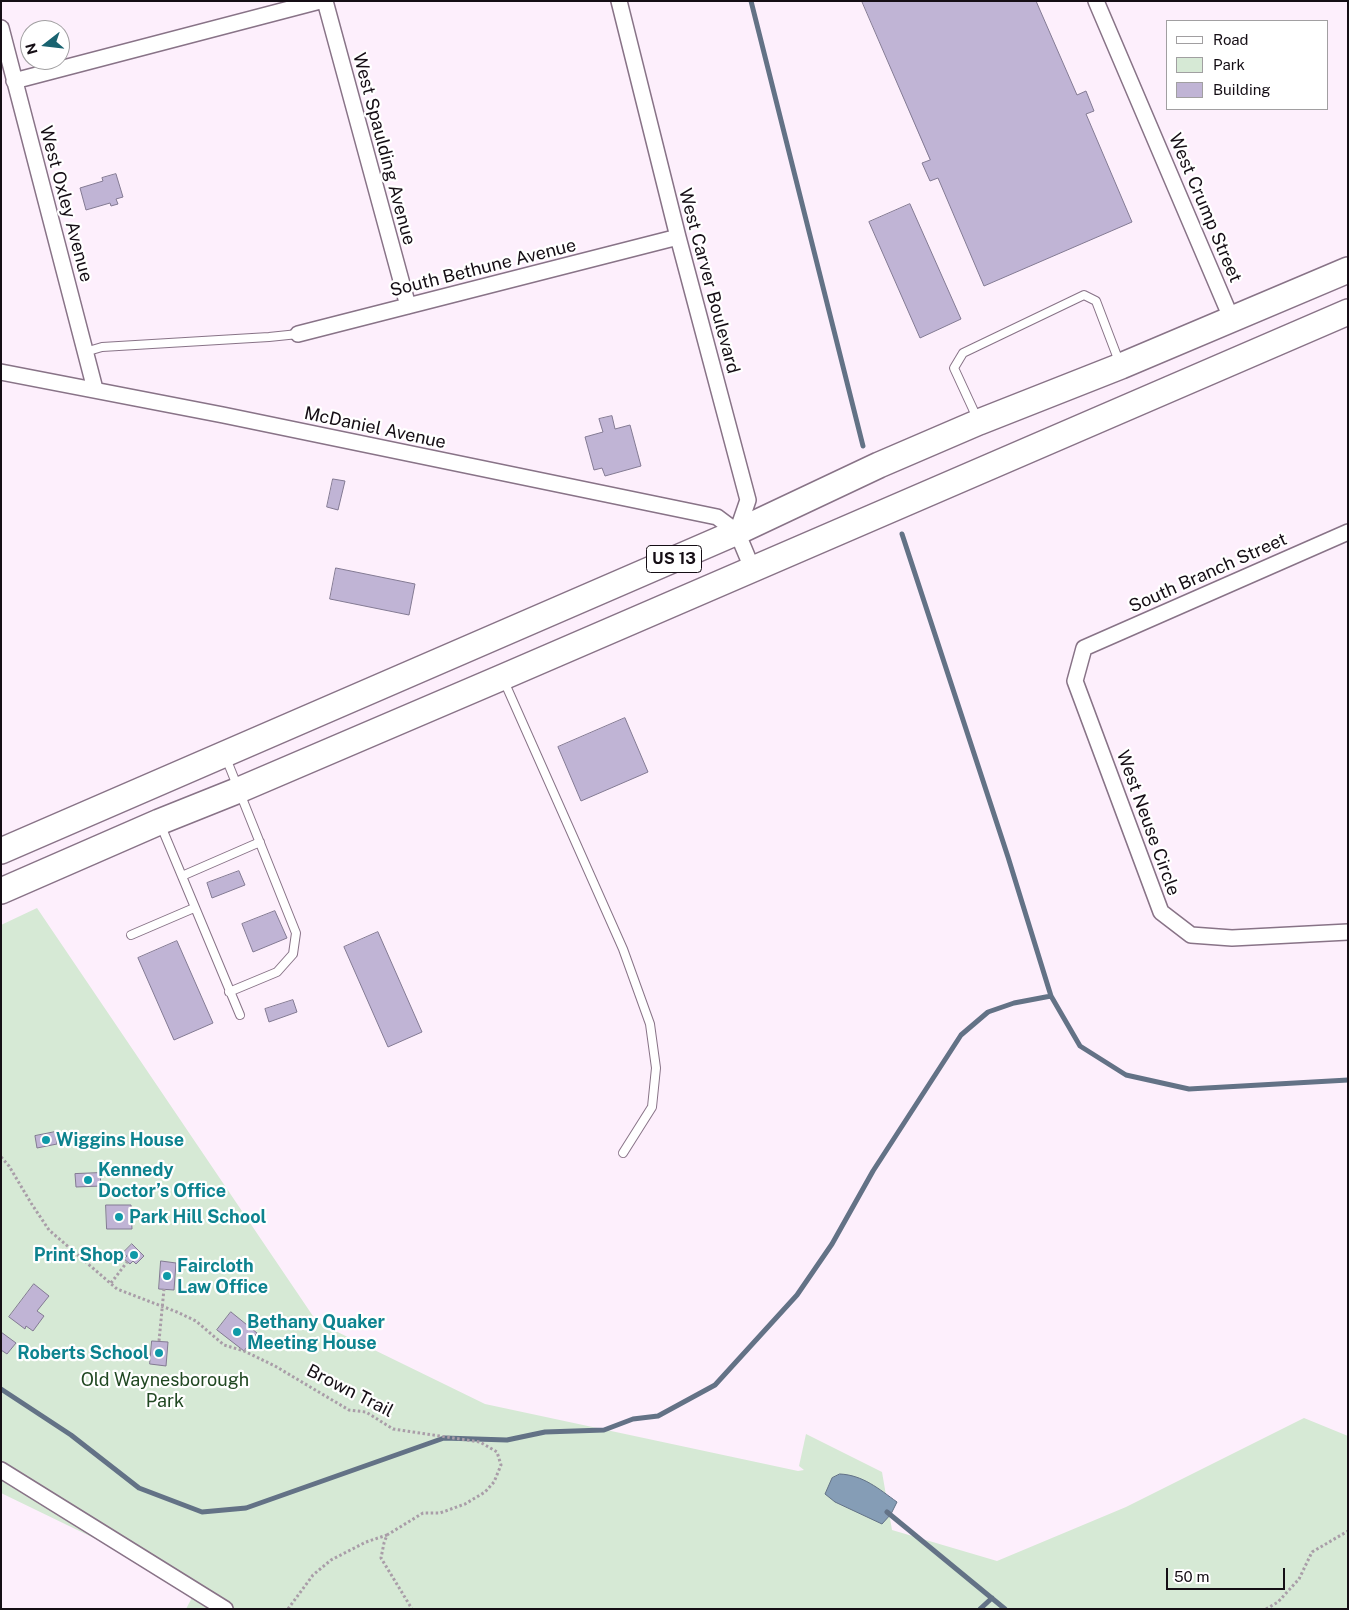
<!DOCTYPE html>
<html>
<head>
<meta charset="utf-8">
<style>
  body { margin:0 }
  #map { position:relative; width:1349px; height:1610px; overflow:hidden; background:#fdeffc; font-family:"Public Sans",sans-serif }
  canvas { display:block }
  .frame { position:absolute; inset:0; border:2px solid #150e15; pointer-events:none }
  .legend { position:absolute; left:1166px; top:20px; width:162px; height:90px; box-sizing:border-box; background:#fff; border:1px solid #a19fa1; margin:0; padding:6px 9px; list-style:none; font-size:15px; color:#150e15 }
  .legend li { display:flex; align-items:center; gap:10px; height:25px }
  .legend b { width:25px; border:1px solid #a19fa1 }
  .north { position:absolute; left:20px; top:20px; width:50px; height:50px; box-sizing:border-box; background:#fff; border:1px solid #a19fa1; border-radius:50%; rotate:254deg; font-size:14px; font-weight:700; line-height:20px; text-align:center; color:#150e15 }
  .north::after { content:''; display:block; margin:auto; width:18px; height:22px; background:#196370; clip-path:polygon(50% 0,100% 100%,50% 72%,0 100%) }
  .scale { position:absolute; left:1166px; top:1568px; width:119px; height:22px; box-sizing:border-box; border:2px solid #150e15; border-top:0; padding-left:6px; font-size:15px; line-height:18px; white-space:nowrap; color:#150e15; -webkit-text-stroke:4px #fff; paint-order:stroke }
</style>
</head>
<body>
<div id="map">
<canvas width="1349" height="1610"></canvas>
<div class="frame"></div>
<ul class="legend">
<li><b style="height:6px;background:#fff"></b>Road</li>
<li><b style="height:14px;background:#d6e9d5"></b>Park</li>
<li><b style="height:14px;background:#c0b4d5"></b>Building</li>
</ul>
<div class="north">N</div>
<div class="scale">50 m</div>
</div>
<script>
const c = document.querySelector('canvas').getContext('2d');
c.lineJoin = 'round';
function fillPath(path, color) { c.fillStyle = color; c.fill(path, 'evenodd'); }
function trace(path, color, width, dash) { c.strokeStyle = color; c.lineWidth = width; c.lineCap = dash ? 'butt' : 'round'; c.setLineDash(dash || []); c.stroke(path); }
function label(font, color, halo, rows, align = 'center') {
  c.font = font + ' "Public Sans",sans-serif'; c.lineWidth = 4.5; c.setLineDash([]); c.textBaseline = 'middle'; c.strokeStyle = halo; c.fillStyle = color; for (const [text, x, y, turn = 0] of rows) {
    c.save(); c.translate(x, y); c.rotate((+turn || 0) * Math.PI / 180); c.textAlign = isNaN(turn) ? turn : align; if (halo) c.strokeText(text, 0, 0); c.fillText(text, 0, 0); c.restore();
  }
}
const green = new Path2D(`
  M37,908l280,414 168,82 313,67 6,-1 -5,-4 7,-32 76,38 10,58 105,31 129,-54 178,-89 44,18v173h-1162l11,-21 -196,-95v-568z`);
const water = new Path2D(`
  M840,1474c23,1 39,15 57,28l-6,12 -9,10 -47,-22 -10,-8 7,-16z`);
const stream = new Path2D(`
  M751,1l112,445
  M902,534l106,323 43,139 29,50 46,29 63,14 159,-9
  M1,1389l70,46 68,53 63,24 44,-4 198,-70 63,2 38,-8 59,-2 29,-11 25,-3 57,-31 82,-90 35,-51 41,-73 88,-136 27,-23 26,-9 37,-7
  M887,1512l118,97
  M980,1609l12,-11`);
const building = new Path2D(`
  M862,1h174l41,94 9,-4 8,20 -8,3 46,108 -148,64 -46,-108 -8,3 -8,-18 8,-3z
  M116,174l7,23 -7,2 2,5 -7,2 -1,-3 -24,7 -6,-22 23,-7 -1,-3z
  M910,204l51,115 -41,19 -51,-116z
  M612,416l3,13 15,-4 11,41 -36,10 -3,-8 -8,2 -9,-33 18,-5 -4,-13z
  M333,479l12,2 -7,29 -11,-3z
  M336,568l79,16 -6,31 -79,-16z
  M625,718l23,54 -67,29 -23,-54z
  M239,871l6,14 -33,13 -5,-15z
  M275,911l12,27 -34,14 -11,-28z
  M378,932l44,100 -34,15 -44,-100z
  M177,941l36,82 -39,17 -36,-82z
  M293,1000l4,12 -28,10 -4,-13z
  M55,1132l2,12 -20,4 -2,-12z
  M100,1173l1,13 -25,1 -1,-13z
  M106,1205h25l1,24h-25z
  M132,1244l12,12 -8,8 -3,-3 -3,3 -6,-5 3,-3 -4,-3z
  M161,1261l15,2 -2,27 -15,-1z
  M34,1284l15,12 -12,15 7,5 -11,15 -7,-5 -1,3 -16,-12z
  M231,1312l26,21 -13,18 -27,-21z
  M1,1332l15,11 -9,11 -6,-4z
  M152,1341l16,1 -2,24 -16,-2z`);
const path = new Path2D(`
  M1,1157l8,9 22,37 18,27 68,59 60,23 19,9 28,24 20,6 31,15 74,44 17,2 27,17 87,13 17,10 4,13 -7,17 -9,10 -20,12 -25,9h-17l-36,22 -3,8 -3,15 31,51
  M111,1283l16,-21
  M159,1341l5,-52
  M288,1609l25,-34 18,-15 35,-18 21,-7
  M1266,1609l12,-7 21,-23 13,-27 36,-21`);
const service = new Path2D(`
  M85,352l17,-5 167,-10 29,-3
  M978,420l-24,-52 9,-15 121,-58 12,6 24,63
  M504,681l119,268 27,75 6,44 -4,39 -29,46
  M226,758l70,175 -3,21 -16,18 -48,20
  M161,826l79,189
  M182,876l78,-34
  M131,935l63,-27`);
const minor = new Path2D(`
  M325,1l83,305
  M619,1l59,236 70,263 -11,32 15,36
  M1096,1l136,319
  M1,28l94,361
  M14,81l306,-80
  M298,334l380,-97
  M1,372l222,43 494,102 20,15
  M1348,532l-264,116 -9,33 86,231 30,23 41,3 116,-6
  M1,1470l224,139`);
const trunk = new Path2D(`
  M1,851l736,-319 142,-67 100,-43 142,-56 227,-96
  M1,891l158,-69 80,-32 264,-113 845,-365`);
const markers = [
  [46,1140,5,"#0f9aa8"],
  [88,1180,5,"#0f9aa8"],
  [119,1217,5,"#0f9aa8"],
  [134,1255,5,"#0f9aa8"],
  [167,1276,5,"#0f9aa8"],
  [237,1332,5,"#0f9aa8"],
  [159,1353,5,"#0f9aa8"]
];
const shields = [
  [674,559,55]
];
const shieldNames = [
  ["US 13",674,559]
];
const streetNames = [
  ["West Spaulding Avenue",384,149,75],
  ["West Oxley Avenue",66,204,75],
  ["West Crump Street",1205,208,67],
  ["South Bethune Avenue",483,268,-14],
  ["West Carver Boulevard",709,281,75],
  ["McDaniel Avenue",375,428,12],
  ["South Branch Street",1208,573,-24],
  ["West Neuse Circle",1148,823,70],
  ["Brown Trail",350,1391,27]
];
const cultureNames = [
  ["Wiggins House",56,1140],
  ["Kennedy",98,1170],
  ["Doctor’s Office",98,1191],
  ["Park Hill School",129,1217],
  ["Print Shop",124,1255,"right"],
  ["Faircloth",177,1266],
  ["Law Office",177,1287],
  ["Bethany Quaker",247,1322],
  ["Meeting House",247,1343],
  ["Roberts School",149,1353,"right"]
];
const parkNames = [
  ["Old Waynesborough",165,1380],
  ["Park",165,1401]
];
fillPath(green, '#d6e9d5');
fillPath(water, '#859db6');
trace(water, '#637286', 1);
trace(stream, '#637286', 5);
fillPath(building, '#c0b4d5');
trace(building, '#837a93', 1);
trace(service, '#887387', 10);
trace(minor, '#887387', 18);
trace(trunk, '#887387', 28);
trace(path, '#a99da8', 3, [2.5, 2.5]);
trace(service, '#fff', 8);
trace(minor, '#fff', 15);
trace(trunk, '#fff', 25);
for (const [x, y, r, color] of markers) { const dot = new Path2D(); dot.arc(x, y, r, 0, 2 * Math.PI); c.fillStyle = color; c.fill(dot); trace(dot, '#fff', 2); }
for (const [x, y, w] of shields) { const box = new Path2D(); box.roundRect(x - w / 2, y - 13.5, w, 27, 4); c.fillStyle = '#fff'; c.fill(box); trace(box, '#150e15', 1); }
label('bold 16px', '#150e15', null, shieldNames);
label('18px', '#150e15', '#fff', streetNames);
label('bold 18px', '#0d838f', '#fff', cultureNames, 'left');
label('18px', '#214822', '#fff', parkNames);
</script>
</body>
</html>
